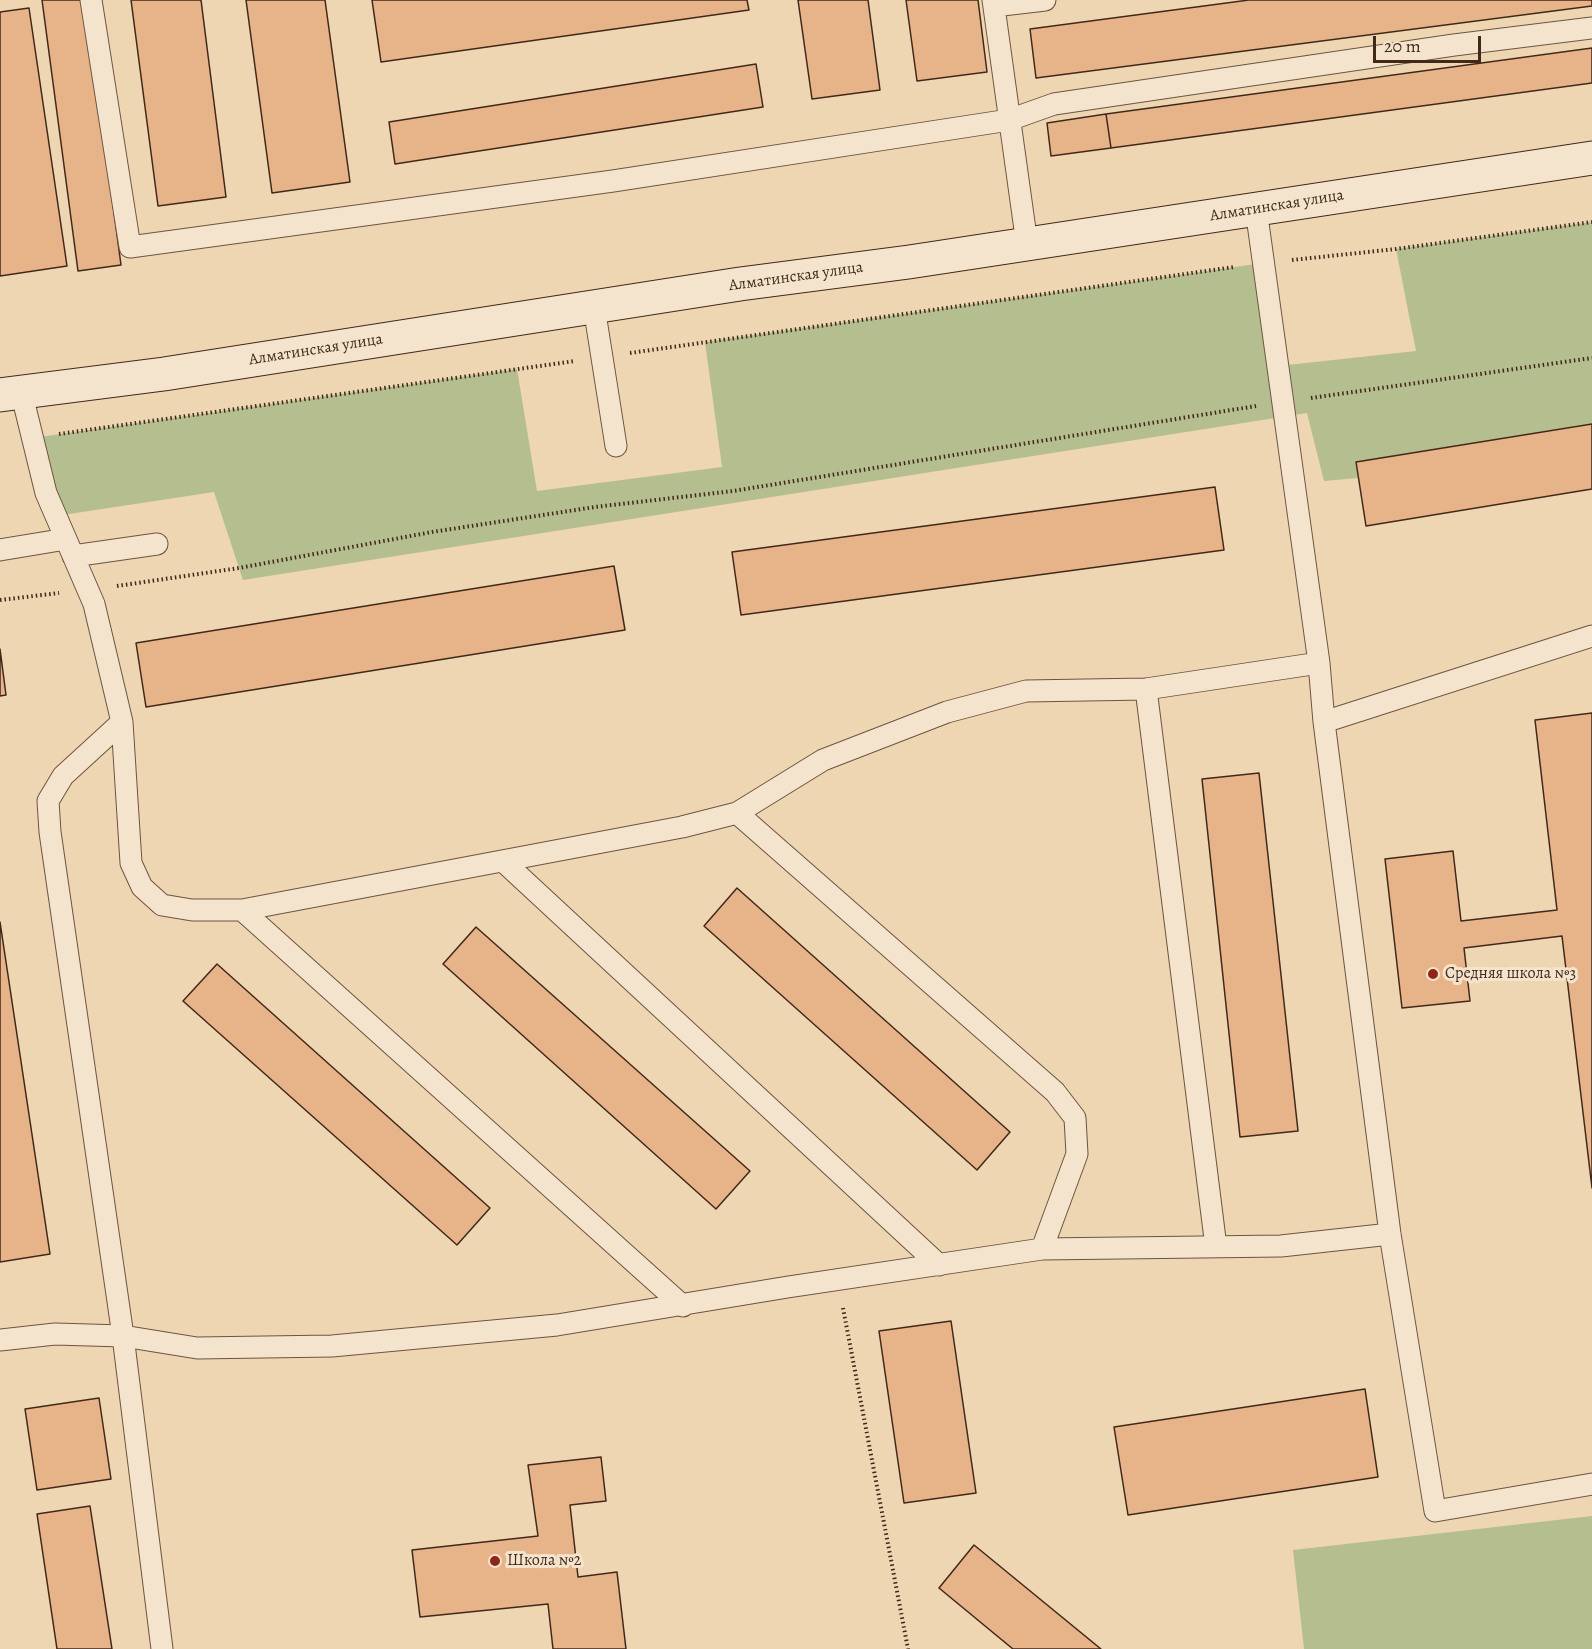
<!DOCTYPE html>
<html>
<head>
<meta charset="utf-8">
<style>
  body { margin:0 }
  #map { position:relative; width:1592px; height:1649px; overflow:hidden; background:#eed6b2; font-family:Alegreya,serif }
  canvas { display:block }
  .scale { position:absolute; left:1373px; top:36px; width:108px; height:27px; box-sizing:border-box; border:3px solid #42281b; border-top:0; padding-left:8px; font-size:18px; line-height:21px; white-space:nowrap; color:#42281b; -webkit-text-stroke:4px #f4e4cd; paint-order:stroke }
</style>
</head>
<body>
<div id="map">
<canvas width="1592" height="1649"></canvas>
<div class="scale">20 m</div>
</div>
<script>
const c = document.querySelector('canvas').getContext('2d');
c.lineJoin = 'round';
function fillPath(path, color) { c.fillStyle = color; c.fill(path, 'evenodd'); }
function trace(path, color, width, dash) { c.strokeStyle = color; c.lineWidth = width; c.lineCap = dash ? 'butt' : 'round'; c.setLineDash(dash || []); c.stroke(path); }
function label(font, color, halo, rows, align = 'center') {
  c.font = font + ' Alegreya,serif'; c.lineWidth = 6; c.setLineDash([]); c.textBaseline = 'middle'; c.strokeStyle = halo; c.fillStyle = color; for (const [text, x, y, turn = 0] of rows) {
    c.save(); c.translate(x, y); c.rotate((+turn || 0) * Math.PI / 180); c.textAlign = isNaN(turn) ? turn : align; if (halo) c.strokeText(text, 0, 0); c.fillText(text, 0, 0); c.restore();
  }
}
const green = new Path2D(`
  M1592,222v202l-236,38 2,16 -34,3 -17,-68 -1064,167 -29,-88 -158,24 -24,-78 485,-69 20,122 185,-24 -17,-125 558,-79 15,103 138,-15 -20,-102z
  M1592,1516v133h-288l-11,-99z`);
const building = new Path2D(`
  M42,0h44l35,265 -43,6z
  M131,0h70l25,197 -68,9z
  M246,0h79l25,182 -78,11z
  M372,0h375l2,10 -368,52z
  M798,0h70l12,90 -68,9z
  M906,0h72l9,72 -70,9z
  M1249,0h343v6l-556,72 -6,-49z
  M29,8l38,258 -67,10v-264z
  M1592,48v35l-481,65 -5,-34z
  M756,64l7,43 -368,57 -6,-42z
  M1106,114l5,34 -60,8 -4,-33z
  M1592,424v65l-226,37 -10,-64z
  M1215,487l9,63 -483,65 -9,-63z
  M614,566l11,64 -479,77 -10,-64z
  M0,649l6,46 -6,1z
  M1592,713v475l-30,-252 -98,12 6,53 -68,7 -17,-149 68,-8 8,70 96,-11 -22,-190z
  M1259,773l39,358 -58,6 -38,-358z
  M737,888l273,244 -33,38 -273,-244z
  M0,922l50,332 -50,8z
  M476,927l274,244 -34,38 -273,-245z
  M217,964l273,244 -33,37 -274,-244z
  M951,1321l25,172 -72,10 -25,-172z
  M1365,1389l13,88 -250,38 -14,-88z
  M99,1398l12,81 -74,11 -12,-81z
  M601,1457l5,44 -36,4 8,72 39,-5 9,77h-73l-5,-45 -128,13 -8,-67 126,-14 -10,-71z
  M90,1506l22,143h-55l-20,-135z
  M974,1545l127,104h-88l-74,-61z`);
const path = new Path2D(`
  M1292,260l104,-11 196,-27
  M630,353l604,-86
  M1311,398l281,-40
  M59,434l516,-73
  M117,586l122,-18 193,-36 163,-25 138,-16 523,-85
  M0,600l59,-7
  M843,1308l65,341`);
const lane = new Path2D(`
  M91,0l39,247 483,-66 396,-61 45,-16 400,-59 138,-17
  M993,0l34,244
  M994,6l51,-6
  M1256,209l63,454 5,59 66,512 45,277 157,-27
  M594,307l22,139
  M21,391l25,102 48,111 28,118 9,141 11,24 20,18 30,5h50l440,-83 55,-14 86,-53 124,-48 79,-21 120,-2 173,-26
  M0,550l66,-11
  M73,556l84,-12
  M1146,689l70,558
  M122,722l-59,54 -15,25 2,31 73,504 39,313
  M1324,722l268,-86
  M737,813l318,279 20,26 2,36 -35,95
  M504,862l435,403
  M242,910l441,396
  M0,1340l55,-6 68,2 74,12 135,-2 225,-21 231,-38 254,-38 239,-3 109,-12`);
const secondary = new Path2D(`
  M0,395l164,-21 576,-90 169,-22 683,-104`);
const markers = [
  [1433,974,6,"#8f2418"],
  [495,1561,6,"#8f2418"]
];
const streetNames = [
  ["Алматинская улица",1277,206,-9],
  ["Алматинская улица",796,277,-8],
  ["Алматинская улица",316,350,-9]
];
const poiNames = [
  ["Средняя школа №3",1445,974],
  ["Школа №2",507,1561]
];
fillPath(green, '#b5be8f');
fillPath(building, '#e7b389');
trace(building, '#42281b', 1.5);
trace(lane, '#6d5441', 23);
trace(secondary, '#42281b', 35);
trace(path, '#42281b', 4, [1.5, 3]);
trace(lane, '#f4e4cd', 21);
trace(secondary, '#f4e4cd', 33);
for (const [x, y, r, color] of markers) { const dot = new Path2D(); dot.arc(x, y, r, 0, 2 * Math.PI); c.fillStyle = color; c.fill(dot); trace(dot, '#f4e4cd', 2); }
label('16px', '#42281b', '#f4e4cd', streetNames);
label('16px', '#42281b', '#f4e4cd', poiNames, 'left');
</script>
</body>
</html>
